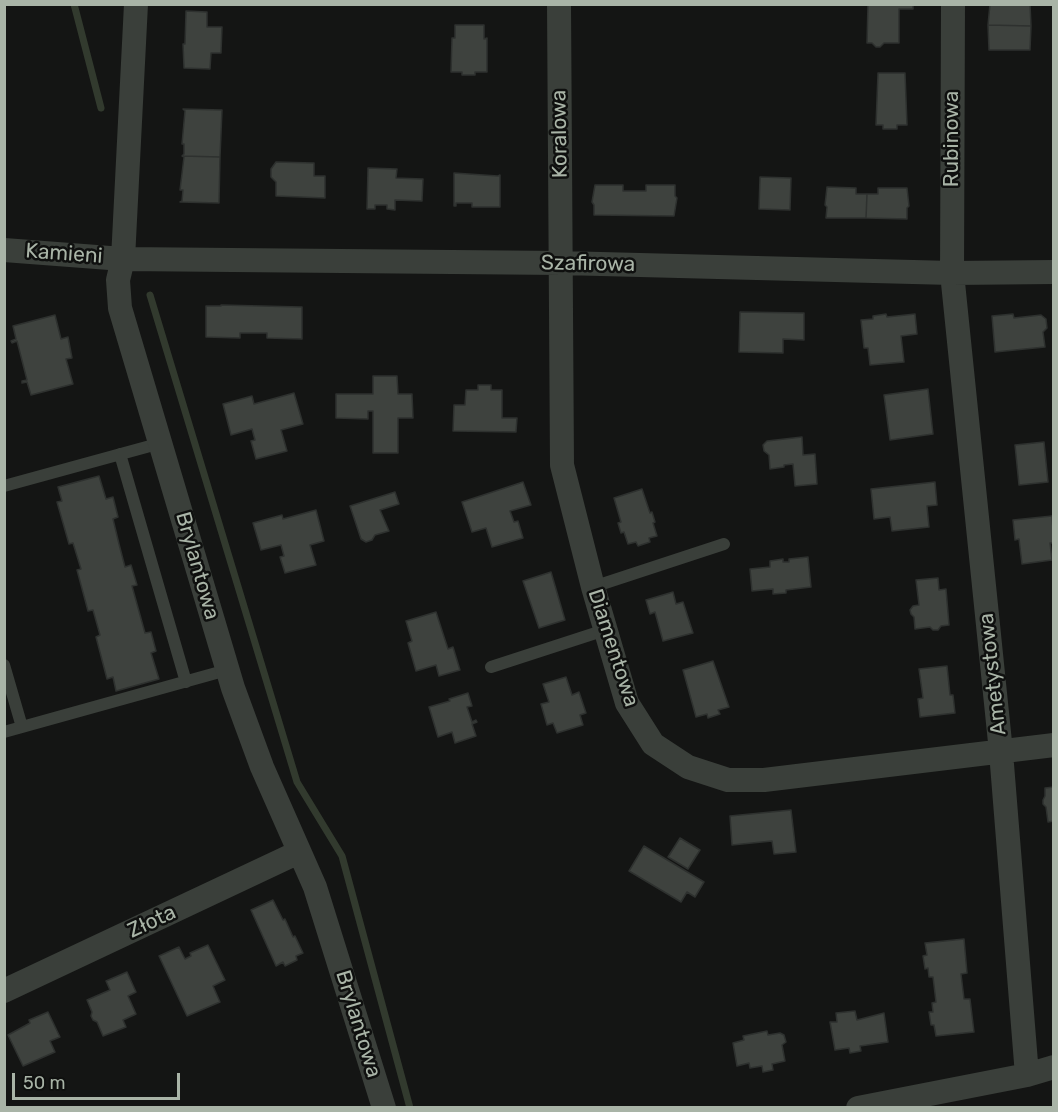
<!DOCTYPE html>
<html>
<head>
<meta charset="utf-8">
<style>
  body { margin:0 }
  #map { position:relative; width:1058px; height:1112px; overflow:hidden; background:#141514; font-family:Rubik,sans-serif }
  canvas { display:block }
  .frame { position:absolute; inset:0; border:6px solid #a9b4a7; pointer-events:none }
  .scale { position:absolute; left:12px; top:1073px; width:168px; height:27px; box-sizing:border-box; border:3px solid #a9b4a7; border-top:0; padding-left:8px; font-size:18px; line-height:21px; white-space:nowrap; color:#a9b4a7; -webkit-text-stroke:4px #0f100f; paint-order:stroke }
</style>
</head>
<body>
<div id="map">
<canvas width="1058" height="1112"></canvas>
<div class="frame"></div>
<div class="scale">50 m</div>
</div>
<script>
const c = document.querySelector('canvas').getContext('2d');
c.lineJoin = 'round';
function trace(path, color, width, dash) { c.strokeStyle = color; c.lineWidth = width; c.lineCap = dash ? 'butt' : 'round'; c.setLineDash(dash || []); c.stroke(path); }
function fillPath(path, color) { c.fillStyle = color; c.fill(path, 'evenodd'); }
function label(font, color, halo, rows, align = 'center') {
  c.font = font + ' Rubik,sans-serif'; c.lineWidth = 5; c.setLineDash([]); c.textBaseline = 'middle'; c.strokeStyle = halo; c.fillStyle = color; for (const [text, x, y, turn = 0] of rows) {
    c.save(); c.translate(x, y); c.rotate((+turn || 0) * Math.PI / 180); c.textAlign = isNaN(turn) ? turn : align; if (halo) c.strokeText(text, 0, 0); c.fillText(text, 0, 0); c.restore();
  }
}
const stream = new Path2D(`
  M74,4l27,104
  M150,295l147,487 45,74 68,252`);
const building = new Path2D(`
  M868,4h45v5h-14v34h-15l-4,4h-4l-4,-4h-5z
  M990,4h40l1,22 -43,-1z
  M186,11l21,1v15h15l-1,26h-10l-1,16 -26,-1 -1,-24h2z
  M455,25h29v14l3,-1v34h-12v3h-13v-3h-11l1,-34h3z
  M988,25l43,1 -1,24h-41z
  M878,73h27l2,52h-10v4h-14v-4h-7z
  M183,109l39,1 -2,47 -38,-1 2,-2v-10h-2l3,-33z
  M182,156l38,1 -1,46 -39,-1 2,-1 1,-11h-3l4,-33z
  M276,162l38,1v13h11v22l-49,-2v-14l-5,-5v-8z
  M368,168l29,1 -1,9 27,1 -1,22 -27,-1v10l-8,-1v-4h-12v4h-8z
  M454,173l44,3 2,-1v32h-28v-4h-16v3h-2z
  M760,177l31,1 -1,32 -31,-1z
  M595,185h28v6h23v-6h29v11l2,2 -3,18 -80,-1v-10l-2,-3z
  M827,187l29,1v6h11l-1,24h-40l1,-11 -2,-2z
  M878,188h29l2,18 -2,2v11l-41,-1 1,-24h11z
  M221,305l81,2v32l-35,-1v-5h-27v5l-34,-1v-31h15z
  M740,312l64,1v27l-21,-1v14l-44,-1z
  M886,314l1,3 28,-3 2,20 -16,2 3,26 -34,3 -2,-17h-4l-3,-28 12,-1v-3z
  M1013,314l1,4 27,-3 5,4 1,9 -4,4 2,15 -50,5 -3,-36z
  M55,315l6,24 7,-2 4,21 -6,1 7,25 -42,11 -4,-13 -5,1v-2l5,-1 -10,-39 -5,2 -1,-2 5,-2 -3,-13z
  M373,376h24l1,18h14l1,24h-15v35h-25v-42h-5v8l-32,-1v-24h37z
  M478,385h13v5h11v28h15l-1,14 -63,-1 1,-26h11l1,-15h12z
  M928,389l5,45 -43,6 -6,-45z
  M294,393l9,31 -22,6 6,21 -31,8 -5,-18 4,-1 -3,-11 -21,6 -8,-31 29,-8 2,8z
  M802,437l1,18 12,-1 2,30 -22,2 -2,-22 -9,1v2l-14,2 -1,-14 -5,-4 -1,-6 4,-4z
  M1044,442l4,40 -29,3 -4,-40z
  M99,476l7,23 7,-2 5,20 -5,2 6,25 6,23 6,-2 6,20 -5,1 13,47 6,-1 5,19 -5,2 8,26 -43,12 -3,-14 -6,2 -11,-42 4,-2 -7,-25 -5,1 -11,-41 4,-1 -8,-26 -4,1 -12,-42 5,-1 -4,-14z
  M523,482l8,23 -21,6 4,11 4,-1 5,17 -31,9 -6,-19 -14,4 -10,-30z
  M935,482l2,23 -10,1 2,21 -37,4 -2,-14 -16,2 -3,-30z
  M642,489l8,24 2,-1 3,10 -2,1 4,13 -8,2 1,4 -12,4 -2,-4 -8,2 -4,-12 -3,1 -3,-10 3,-1 -7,-24z
  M395,492l4,12 -19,6 9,21 -14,4 -3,5 -6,2 -5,-3 -11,-33z
  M316,510l8,31 -14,4 6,20 -31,8 -5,-16 4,-1 -3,-11 -20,5 -8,-27 29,-8 1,4z
  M1052,516l2,27h-4l2,17 -30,4 -3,-25 -4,1 -2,-20z
  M808,557l3,30 -25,3v3l-13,1v-5l-21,2 -2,-22 20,-2v-6l13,-2v3h6v-3z
  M551,572l14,48 -26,8 -16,-47z
  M938,578l1,12 7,-1 3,36 -8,1 -3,4h-5l-3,-3 -15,2 -1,-12 -3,-3 -1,-4 3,-4 6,-1 -3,-25z
  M673,592l3,12 7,-2 10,31 -30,8 -8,-29 -5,2 -4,-14z
  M436,612l12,37 5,-2 7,23 -21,6 -3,-11 -20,6 -8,-28 4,-2 -6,-20z
  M713,661l16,46 -11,3 2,4 -12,4 -1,-4 -11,3 -13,-47z
  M947,666l3,29h3l2,18 -35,4 -2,-18 5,-1 -4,-29z
  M566,677l6,18 7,-3 7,21 -6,2 3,10 -26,8 -4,-10 -6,2 -6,-21 8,-2 -6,-18z
  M468,693l4,13 -5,1 5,15 4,-2 1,2 -5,2 4,12 -21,7 -3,-11 -14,5 -9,-30 21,-6 -1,-2z
  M1054,787v34l-6,1 -2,-15 -3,-3v-4l2,-4v-8z
  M791,810l5,42 -22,2 -2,-13 -40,4 -2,-29z
  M680,838l20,12 -12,19 -20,-12z
  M644,846l60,36 -9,15 -8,-5 -6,10 -52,-31z
  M273,900l10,20 2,-1 8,18 2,-1 8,17 -7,3 1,4 -12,6 -2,-4 -7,4 -25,-56z
  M964,939l3,34 -6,1 3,25h6l4,33 -38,4 -2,-11h-3l-2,-13h4l-1,-9 4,-1 -3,-25h-4l-1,-9 -3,1 -2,-13 4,-1 -2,-12z
  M208,945l17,35 -12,6 7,16 -33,14 -28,-60 20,-9 6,12 6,-3 -1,-3z
  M127,972l9,20 -8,4 8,18 -13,6 3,7 -23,9 -6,-14 -4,-2 -2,-4 1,-4 -5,-12 23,-10 -4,-9z
  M855,1011l2,9 27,-7 4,29 -28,4 1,5 -11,2 -1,-5 -14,2 -5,-28h7l-1,-9z
  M48,1012l12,25 -10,4 5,11 -32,14 -15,-31 22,-12 -1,-3z
  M767,1031l1,4 12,-2 4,2 2,7 -4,3 3,16 -13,3 1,6 -10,2 -1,-6 -12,2 -1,-5 -12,3 -4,-23 11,-3 -1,-4z`);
const service = new Path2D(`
  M120,454l66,228
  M4,486l157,-43
  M593,587l131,-43
  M4,665l18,62
  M491,667l114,-37
  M4,732l223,-62`);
const minor = new Path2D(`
  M136,4l-13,255 -5,21 2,28 113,380 29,79 53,120 69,221
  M559,4l3,461 31,122 34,116 26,41 35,23 40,13h36l290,-35
  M953,4l-1,269 49,479 26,323
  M4,250l119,9 439,4 390,10 102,-1
  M4,991l295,-139
  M858,1108l169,-33 27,-8`);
const streetNames = [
  ["Koralowa",560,134,-91],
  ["Rubinowa",952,139,-90],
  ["Kamieni",64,254,4],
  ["Szafirowa",588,264,1],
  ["Brylantowa",197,566,74],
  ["Diamentowa",613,648,72],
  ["Ametystowa",993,674,-96],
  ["Złota",152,922,-25],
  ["Brylantowa",358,1024,73]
];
trace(stream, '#323a2e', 7);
fillPath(building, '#3e423e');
trace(building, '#2e312f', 1.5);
trace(service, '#3a3f3a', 12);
trace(minor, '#3a3f3a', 24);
label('21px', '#a9b4a7', '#0f100f', streetNames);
</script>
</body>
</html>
